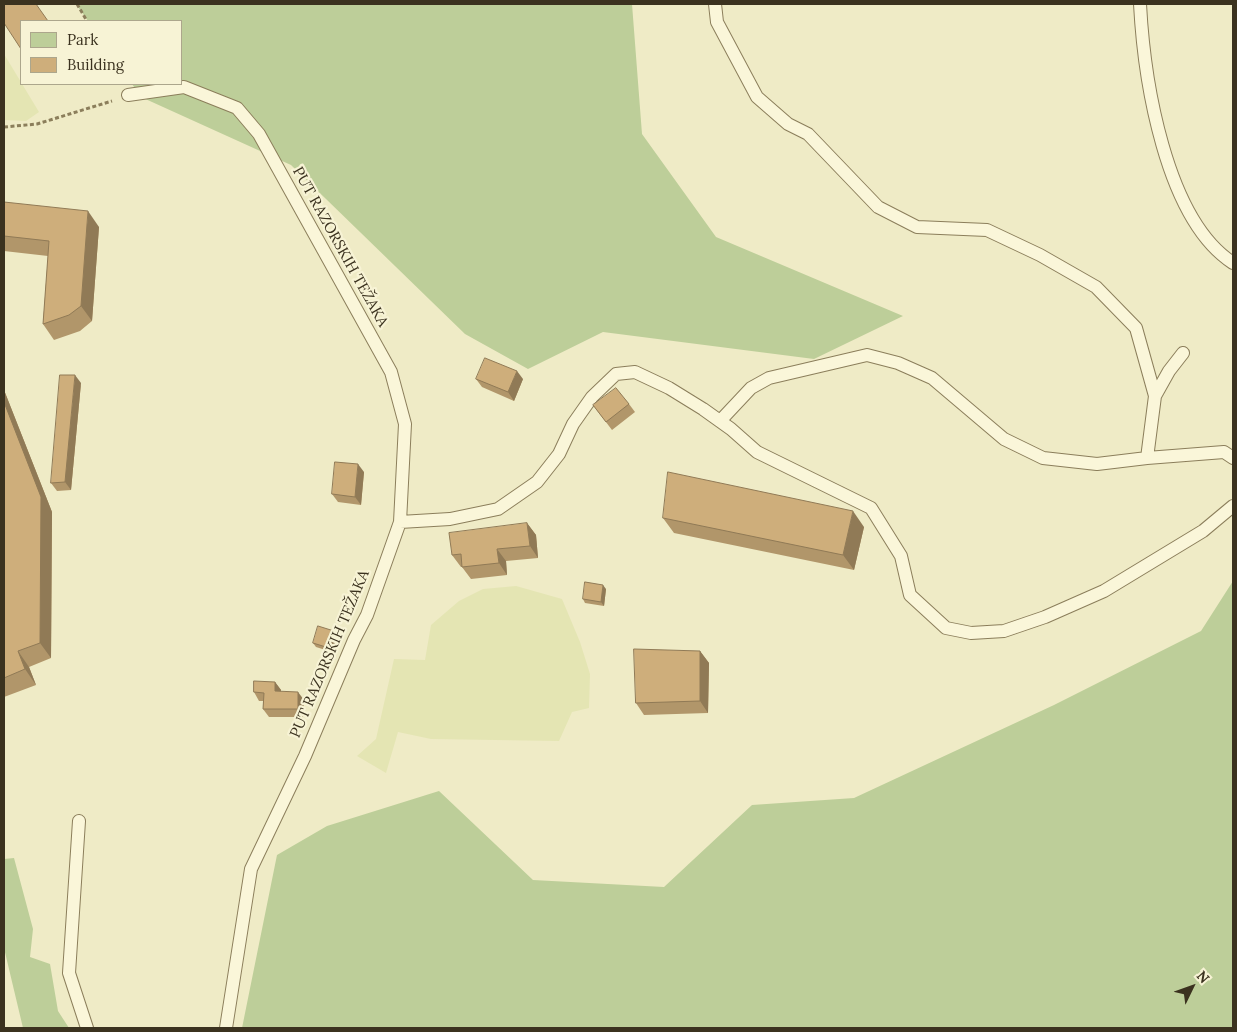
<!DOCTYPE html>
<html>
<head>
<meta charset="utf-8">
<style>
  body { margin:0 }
  #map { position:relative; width:1237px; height:1032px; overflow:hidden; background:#efebc6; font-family:Lora,serif }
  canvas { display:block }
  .frame { position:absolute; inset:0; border:5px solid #3b321f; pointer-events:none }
  .legend { position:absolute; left:20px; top:20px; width:162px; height:65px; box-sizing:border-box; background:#f7f3d5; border:1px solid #aca68c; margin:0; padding:6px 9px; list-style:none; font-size:15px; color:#3b321f }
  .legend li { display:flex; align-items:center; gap:10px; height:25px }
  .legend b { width:25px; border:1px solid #aca68c }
  .north { position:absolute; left:1167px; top:962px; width:50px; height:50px; -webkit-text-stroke:4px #f7f3d5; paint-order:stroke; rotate:48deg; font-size:14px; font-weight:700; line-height:20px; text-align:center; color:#3b321f }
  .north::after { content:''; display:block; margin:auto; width:18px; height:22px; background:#3b321f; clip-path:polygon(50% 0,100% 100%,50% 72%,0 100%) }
</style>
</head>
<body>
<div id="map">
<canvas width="1237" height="1032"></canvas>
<div class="frame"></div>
<ul class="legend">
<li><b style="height:14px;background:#bdce99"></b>Park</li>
<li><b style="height:14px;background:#ceae7b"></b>Building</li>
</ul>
<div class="north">N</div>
</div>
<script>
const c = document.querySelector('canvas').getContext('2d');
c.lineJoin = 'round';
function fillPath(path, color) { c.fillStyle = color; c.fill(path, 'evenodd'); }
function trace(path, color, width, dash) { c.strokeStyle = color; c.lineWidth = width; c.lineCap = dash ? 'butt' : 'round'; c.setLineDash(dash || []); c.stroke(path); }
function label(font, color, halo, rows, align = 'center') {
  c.font = font + ' Lora,serif'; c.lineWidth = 4.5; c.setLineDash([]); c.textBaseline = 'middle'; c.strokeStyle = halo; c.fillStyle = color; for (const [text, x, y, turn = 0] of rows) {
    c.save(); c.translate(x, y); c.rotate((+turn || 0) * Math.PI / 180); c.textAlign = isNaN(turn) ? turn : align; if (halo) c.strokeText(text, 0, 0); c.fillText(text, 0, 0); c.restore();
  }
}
const farmland = new Path2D(`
  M4,54l35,58 -13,9 -22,-1z
  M516,586l46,13 18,43 10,32 -1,34 -17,4 -13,29 -128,-2 -33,-7 -12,41 -29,-17 19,-17 18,-80 31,1 6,-35 28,-24 24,-12z`);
const green = new Path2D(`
  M76,4h556l10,130 74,103 187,79 -89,43 -211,-27 -75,37 -63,-35 -174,-169 -150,-68 -9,-13h49v-63h-93z
  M1233,581v447h-991l35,-173 50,-29 112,-35 94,89 131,7 88,-82 102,-7 200,-93 147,-74z
  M14,858l19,71 -3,28 20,7 8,47 11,17h-46l-19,-80v-89z`);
const path = new Path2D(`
  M77,4l10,17
  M4,127l33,-3 75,-23`);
const lane = new Path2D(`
  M715,4l2,18 40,75 31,27 20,10 70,73 39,20 70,3 53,25 56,32 40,41 19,68 -8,62
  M1140,4c4,75 25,215 93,259
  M128,95l56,-8 53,21 22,26 132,238 14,52 -5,98 -33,93 -13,25 -49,116 -54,113 -25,159
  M1155,396l14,-25 14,-18
  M720,421l31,-33 18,-10 98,-23 31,8 34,15 72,61 39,19 54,6 50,-6 77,-6 9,6
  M400,522l50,-3 48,-10 39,-27 22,-28 14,-30 19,-27 24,-23 19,-2 34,16 34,21 28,20 26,23 114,56 30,48 9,39 36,33 25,5 33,-2 41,-14 59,-26 99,-60 30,-25
  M79,821l-10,152 18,55`);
const wall = new Path2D(`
  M4,202l95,25 -7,94 -12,10 -26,9 -11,-16 5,-68 -44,-5z
  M476,379h47l-9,22 -32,-14z
  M81,383l-10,107 -14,1 -6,-8z
  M4,390l48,122 -1,146 -22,9 7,18 -32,12z
  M629,404l6,8 -23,18 -19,-25z
  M364,472l-3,33 -23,-3 -6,-8z
  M663,518l201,9 -10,43 -180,-37z
  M527,523l9,12 2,23 -32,3 1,14 -36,4 -9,-12h-1l-9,-12z
  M606,589l-2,17 -19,-3 -2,-4z
  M334,631l3,4 -5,17 -16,-5 -3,-4z
  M700,651l9,12 -1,50 -64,2 -8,-12z
  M275,682l6,8v2l23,8 -1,17h-34l-6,-8v-8h-4l-5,-9z`);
const shadedWall = new Path2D(`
  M88,211l11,16 -7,94 -11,-15z
  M517,371l6,8 -9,22 -6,-9z
  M75,375l6,8 -10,107 -6,-8z
  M4,390l48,122 -1,146 -11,-15 -36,-241z
  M358,464l6,8 -3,33 -6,-8z
  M853,511l11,16 -10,43 -11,-15z
  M527,523l9,12 2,23 -8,-12z
  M497,549l9,12 1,14 -8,-12z
  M603,585l3,4 -2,17 -3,-4z
  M334,631l3,4 -5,17 -3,-4z
  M18,651l11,16 7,18 -11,-16z
  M700,651l9,12 -1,50 -8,-12z
  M275,682l6,8v10l-6,-9z
  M298,692l6,8 -1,17 -5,-8z`);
const building = new Path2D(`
  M4,4h32l12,17h-27v28l-17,-26z
  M4,202l84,9 -7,95 -12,9 -26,9 6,-83 -45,-5z
  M485,358l32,13 -9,21 -32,-13z
  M60,375h15l-10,107 -14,1z
  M616,388l13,16 -23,18 -13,-17z
  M4,402l37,95 -1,146 -22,8 7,18 -21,9z
  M335,462l23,2 -3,33 -23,-3z
  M668,472l185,39 -10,44 -180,-37z
  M527,523l3,23 -33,3 2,14 -37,4 -1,-13 -9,1 -3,-22z
  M585,582l18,3 -2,17 -18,-3z
  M318,626l16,5 -5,17 -16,-5z
  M634,649l66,2v50l-64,2z
  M254,681l21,1v9l23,1v17h-35l1,-16 -10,-1z`);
const streetNames = [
  ["PUT RAZORSKIH TEŽAKA",340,247,61],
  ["PUT RAZORSKIH TEŽAKA",330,654,-67]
];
fillPath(farmland, '#e4e5b3');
fillPath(green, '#bdce99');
trace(lane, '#8b7e5b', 14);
trace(path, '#8b7e5b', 3, [4, 2.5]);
trace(lane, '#faf6d9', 12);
fillPath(wall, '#b1966a');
fillPath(shadedWall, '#907a56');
fillPath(building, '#ceae7b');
trace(building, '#907a56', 1);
label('15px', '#3b321f', '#f7f3d5', streetNames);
</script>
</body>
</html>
